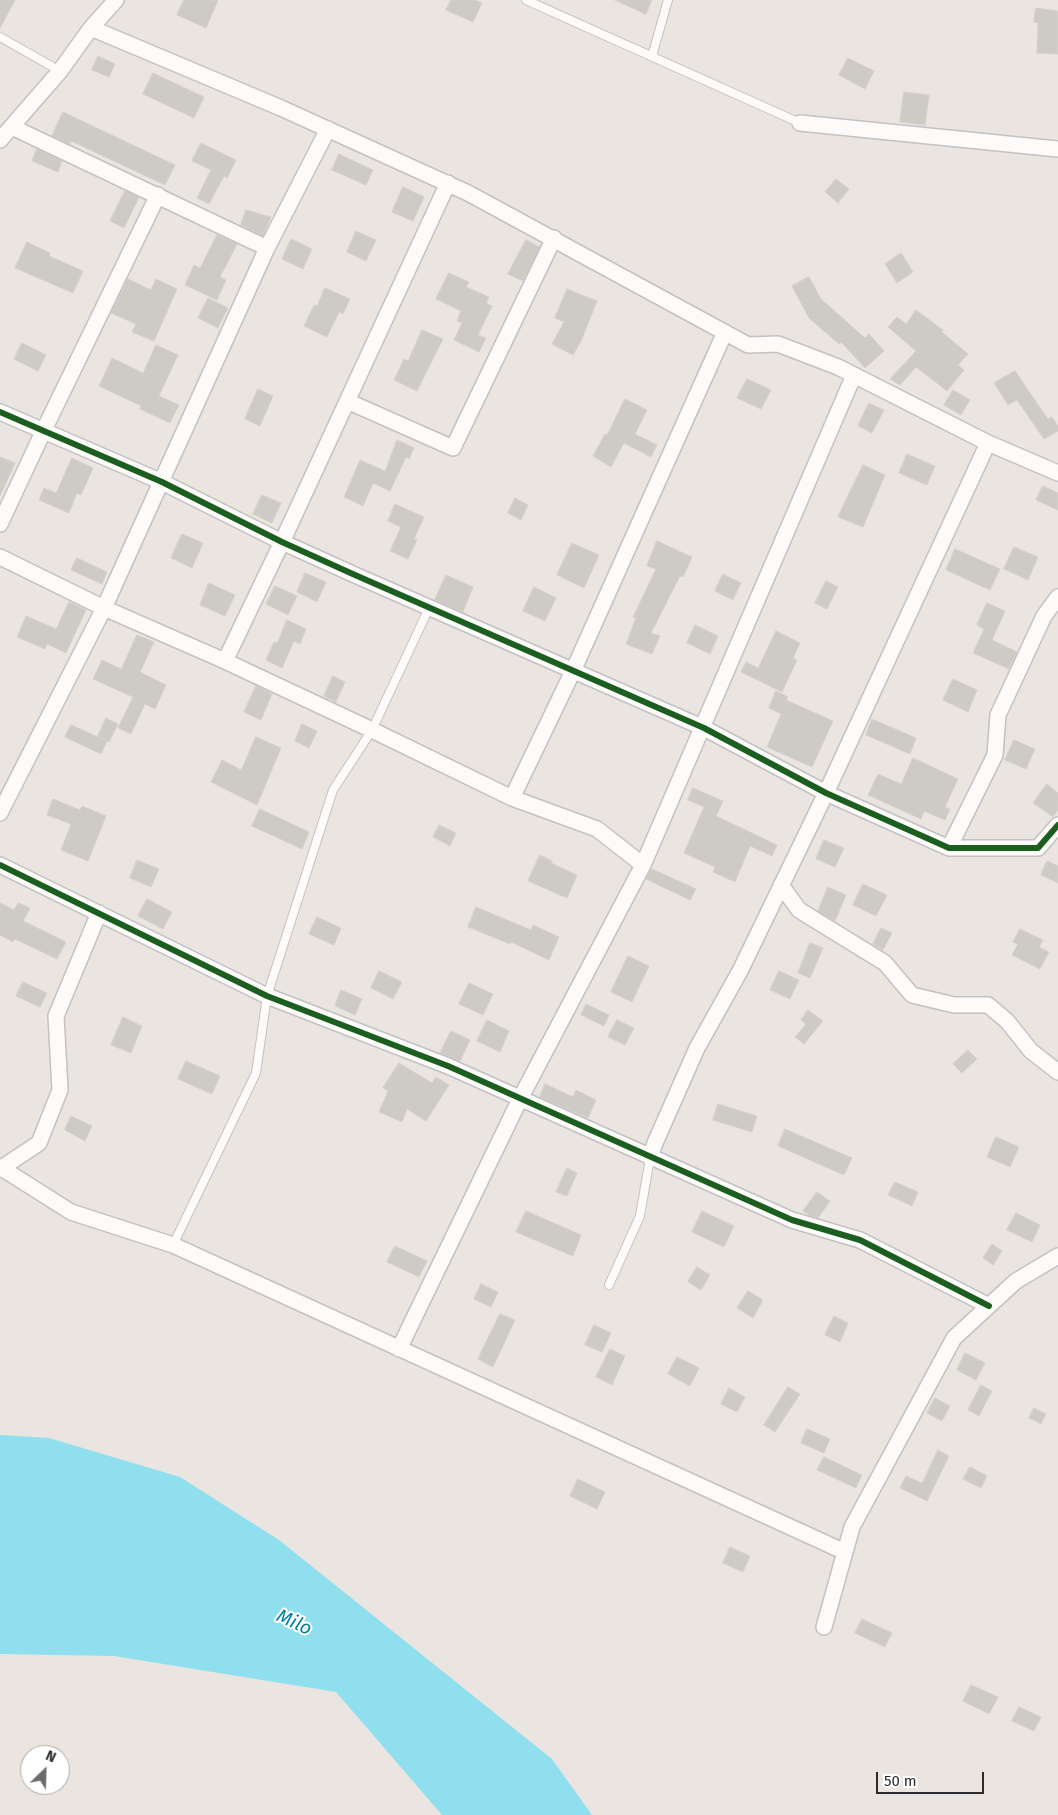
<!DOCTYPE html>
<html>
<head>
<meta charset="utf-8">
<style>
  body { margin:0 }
  #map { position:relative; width:1058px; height:1815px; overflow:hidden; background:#eae5e0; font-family:"Fira Sans",sans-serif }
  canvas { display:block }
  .north { position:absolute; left:20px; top:1745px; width:50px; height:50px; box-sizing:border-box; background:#fff; border:1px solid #aaa; border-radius:50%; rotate:24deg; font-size:14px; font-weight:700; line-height:20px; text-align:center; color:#2b2b2b }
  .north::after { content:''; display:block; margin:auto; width:18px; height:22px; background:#6e6c6a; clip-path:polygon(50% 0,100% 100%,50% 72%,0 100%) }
  .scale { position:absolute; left:876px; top:1772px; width:108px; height:22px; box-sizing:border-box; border:2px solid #2b2b2b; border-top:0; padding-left:6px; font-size:15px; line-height:18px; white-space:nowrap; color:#2b2b2b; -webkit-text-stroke:4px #fff; paint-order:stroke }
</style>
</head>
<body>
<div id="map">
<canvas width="1058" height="1815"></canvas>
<div class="north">N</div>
<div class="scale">50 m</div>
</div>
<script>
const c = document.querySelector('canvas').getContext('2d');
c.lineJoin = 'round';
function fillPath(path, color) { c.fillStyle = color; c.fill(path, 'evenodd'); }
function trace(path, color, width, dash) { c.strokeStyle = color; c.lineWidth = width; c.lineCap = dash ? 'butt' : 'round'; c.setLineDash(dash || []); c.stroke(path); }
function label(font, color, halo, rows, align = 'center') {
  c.font = font + ' "Fira Sans",sans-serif'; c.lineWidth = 4; c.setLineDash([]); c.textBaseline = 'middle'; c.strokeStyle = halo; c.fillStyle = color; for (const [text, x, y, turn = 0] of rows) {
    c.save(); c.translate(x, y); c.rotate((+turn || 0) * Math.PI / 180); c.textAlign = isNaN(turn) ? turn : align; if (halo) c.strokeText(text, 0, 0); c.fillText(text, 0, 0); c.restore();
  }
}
const water = new Path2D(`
  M0,1435l49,3 131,39 99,63 273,219 40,56h-150l-106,-123 -222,-36 -114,-2z`);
const building = new Path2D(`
  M0,0h15l-15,28z
  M184,0h34l-12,28 -29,-13z
  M451,0h24l7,3 -9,19 -27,-12z
  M615,0h37l-6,14z
  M1036,8l22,3v43l-21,-1 1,-30 -4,-1z
  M98,56l17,8 -6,13 -17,-7z
  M848,58l26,13 -9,18 -26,-14z
  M153,73l51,24 -10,21 -51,-24z
  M904,92l25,3 -4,30 -25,-3z
  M63,112l112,53 -10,20 -94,-44 -1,3 -18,-8z
  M201,143l35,17 -9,18 -3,-2 -15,28 -12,-6 14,-28 -19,-9z
  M37,149l25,12 -4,11 -26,-11z
  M339,154l34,16 -7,15 -34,-15z
  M836,179l13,10 -11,14 -13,-11z
  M403,187l21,10 -11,24 -21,-9z
  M125,191l14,6 -15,31 -14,-7z
  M246,210l25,7 -8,19 -22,-11z
  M356,231l20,9 -10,21 -19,-9z
  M217,235l20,9 -17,33 6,3 -9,20 -32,-15 9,-20 6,3z
  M291,239l21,10 -9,20 -21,-10z
  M526,240l14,7 -17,34 -15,-7z
  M27,242l23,11 -1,3 34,15 -10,22 -58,-25z
  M901,253l12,19 -16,11 -12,-19z
  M449,273l20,9 -3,5 23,10 -3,6 6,3 -14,29 8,3 -7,14 -25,-12 8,-17 -5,-2 4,-10 -25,-12z
  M809,277l12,22 44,39 4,-4 15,17 -19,17 -24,-26 -2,2 -30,-26 -17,-32z
  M128,279l23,11 5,-11 21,10 -23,52 -22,-9 4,-8 -25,-11z
  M325,288l25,11 -7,15 -4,-2 -12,25 -23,-11 10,-21 3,1z
  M567,289l30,12 -16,40 -8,14 -21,-11 12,-22 -9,-4z
  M208,298l20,10 -10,20 -20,-10z
  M916,310l27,20 -1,2 26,22 -10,11 6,5 -17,21 -31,-24 -16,18 -10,-6 26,-28 -28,-24 9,-10 9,7z
  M422,330l21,9 -26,52 -23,-11 10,-21 4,2z
  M22,343l24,12 -8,16 -24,-12z
  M156,345l22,10 -19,41 20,9 -9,18 -30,-14 1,-3 -42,-20 13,-28 31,15z
  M1015,371l33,48 4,-2 6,9v5l-14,8 -27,-39 -9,5 -14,-22z
  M747,379l24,11 -10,19 -24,-11z
  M258,389l15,7 -13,30 -15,-7z
  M953,390l17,10 -9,15 -17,-10z
  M625,399l22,11 -12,24 22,11 -6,12 -27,-14 -13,24 -18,-11 12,-22 2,1z
  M869,403l15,7 -12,23 -14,-7z
  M397,440l17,8 -5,11 -3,-2 -16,34 -17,-8 -10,23 -19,-9 16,-37 25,11z
  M907,454l28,12 -8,19 -28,-12z
  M0,457l15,6 -15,33z
  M72,458l21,10 -12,27 -4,-2 -8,20 -30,-13 5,-12 12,5z
  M863,465l22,10 -22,52 -25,-10z
  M1043,486l15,7v17l-22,-10z
  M262,495l19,8 -9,20 -19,-9z
  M515,498l13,7 -7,15 -13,-7z
  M395,504l29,13 -10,22 3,1 -9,19 -18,-8 11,-24 -13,-6z
  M182,534l21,9 -11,25 -21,-10z
  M657,541l35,16 -9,20 -3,-1 -29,57 9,3 -8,18 -26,-10 10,-26 -3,-1 23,-48 -9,-3z
  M572,543l27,12 -15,33 -27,-13z
  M1014,547l24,10 -10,23 -24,-11z
  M955,549l45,20 -10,21 -44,-20z
  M77,558l30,14 -5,12 -31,-14z
  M305,573l21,9 -9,20 -20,-10z
  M723,574l18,9 -8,17 -18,-9z
  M446,575l27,12 -10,25 -28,-12z
  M826,581l12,6 -11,22 -12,-6z
  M209,583l26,12 -10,21 -25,-11z
  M275,586l22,10 -9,19 -22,-11z
  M534,587l22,11 -11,23 -22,-10z
  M69,602l17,8 -20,43 -19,-9 -2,5 -28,-12 9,-21 30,13z
  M987,603l18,8 -13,29 25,12 -8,17 -36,-16 11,-24 -7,-4z
  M287,620l19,9 -6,15 -6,-3 -12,27 -16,-8 8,-18 3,1z
  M695,625l23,11 -8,18 -23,-11z
  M776,631l24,12 -7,15 4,2 -15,32 -41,-20 5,-10 12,6z
  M137,635l17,7 -14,30 26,13 -11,24 -10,-5 -14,30 -13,-6 15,-31 -40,-18 9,-19 19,9z
  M333,676l12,6 -9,20 -12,-6z
  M953,679l24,11 -9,22 -25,-12z
  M256,686l16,8 -11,26 -17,-8z
  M776,691l12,6 -2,3 47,21 -21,46 -45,-20 14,-33 -12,-6z
  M106,718l12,6 -9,18 -11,-6z
  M872,719l44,19 -6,16 -44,-19z
  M302,724l15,7 -8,17 -14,-7z
  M71,725l36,16 -6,13 -36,-17z
  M256,737l25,11 -24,57 -46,-23 11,-22 19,10z
  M1014,740l21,9 -9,20 -21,-9z
  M913,758l45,21 -13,28 5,2 -5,11 -21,-9 -3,8 -53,-24 10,-21 23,10z
  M1047,784l11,9v17l-5,7 -20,-14z
  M693,788l30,13 -7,15 61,29 -5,11 -22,-10 -15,36 -22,-10 2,-5 -31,-14 20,-46 -16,-7z
  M53,799l27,11 2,-4 24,10 -18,45 -27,-11 10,-26 -24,-9z
  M260,809l49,23 -7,17 -50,-23z
  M439,825l17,8 -6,13 -17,-9z
  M824,840l20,8 -9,19 -19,-8z
  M540,855l12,6 -1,2 26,12 -10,23 -39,-17z
  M137,860l22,9 -8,18 -21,-9z
  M1047,861l11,5v17l-17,-8z
  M652,869l44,20 -6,11 -44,-21z
  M863,884l24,11 -11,21 -23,-11z
  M828,887l18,8 -11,26 -17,-10z
  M147,899l25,13 -9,17 -25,-13z
  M0,903l14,7 4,-7 12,5 -7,13 43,21 -9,17 -42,-20 -2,3 -13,-7z
  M476,907l55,23 2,-5 26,12 -10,23 -38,-18 -1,2 -42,-17z
  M317,917l24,11 -7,17 -25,-11z
  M881,928l11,5 -9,17 -10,-6z
  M1020,929l23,11 -4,7 10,5 -9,17 -28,-14 6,-11 -5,-2z
  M810,943l13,5 -13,30 -12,-5z
  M628,956l21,10 -17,36 -21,-10z
  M379,971l23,11 -9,17 -22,-11z
  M779,971l20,9 -9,19 -20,-9z
  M23,982l24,11 -7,14 -24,-11z
  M469,983l24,11 -10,21 -24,-11z
  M341,990l21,9 -7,16 -20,-9z
  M586,1004l23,11 -5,11 -23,-11z
  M808,1010l15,11 -19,23 -9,-7 11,-13 -5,-4z
  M123,1017l19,9 -11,27 -20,-8z
  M487,1020l22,11 -9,21 -23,-11z
  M617,1020l17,8 -9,17 -17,-8z
  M451,1031l19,9 -10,21 -20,-8z
  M968,1050l9,9 -15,14 -9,-9z
  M186,1061l34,15 -8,18 -34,-15z
  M399,1063l33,20 4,-6 13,8 -23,36 -19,-12 -5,13 -23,-10 9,-21 -5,-3z
  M545,1084l28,13 3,-7 20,10 -8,18 -48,-21z
  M718,1104l39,12 -5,16 -39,-12z
  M71,1116l21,10 -7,15 -20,-11z
  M785,1129l67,29 -8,17 -66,-29z
  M996,1137l23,10 -9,20 -23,-10z
  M567,1168l10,5 -10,23 -11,-4z
  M895,1182l23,10 -6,14 -24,-11z
  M817,1192l13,9 -12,17 -9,-3 -6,-4z
  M526,1211l55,24 -8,21 -57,-24z
  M702,1211l32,15 -10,21 -32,-15z
  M1016,1213l24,12 -8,17 -25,-12z
  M992,1244l10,7 -9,14 -10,-7z
  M395,1246l32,15 -8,16 -32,-15z
  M697,1267l13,8 -9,15 -13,-8z
  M481,1284l17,8 -7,15 -17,-8z
  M748,1291l15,9 -10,18 -16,-10z
  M500,1314l15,6 -22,47 -15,-8z
  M834,1316l14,7 -8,19 -15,-7z
  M594,1325l17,8 -9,19 -17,-7z
  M610,1349l15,7 -13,29 -16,-8z
  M965,1353l20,10 -9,17 -19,-10z
  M677,1357l22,11 -9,18 -22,-12z
  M981,1385l11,6 -13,25 -11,-6z
  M788,1387l12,7 -25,38 -11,-7z
  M729,1388l16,9 -8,15 -16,-8z
  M935,1398l15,8 -8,15 -15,-8z
  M1034,1408l12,6 -5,10 -12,-6z
  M807,1429l23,10 -6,14 -23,-10z
  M938,1450l11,6 -22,45 -27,-13 6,-12 16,7z
  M824,1457l38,18 -6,13 -39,-18z
  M970,1467l17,9 -6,12 -18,-9z
  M578,1479l27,13 -8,17 -27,-13z
  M730,1547l20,9 -7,16 -20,-9z
  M862,1619l30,14 -7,14 -30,-14z
  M971,1685l27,12 -9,17 -26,-13z
  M1019,1707l22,10 -7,14 -22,-10z`);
const service = new Path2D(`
  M526,0l274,123
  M0,37l60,34
  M652,56l16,-56
  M173,1245l83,-172 11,-77 66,-206 39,-60 57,-122
  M609,1285l31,-69 10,-58`);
const minor = new Path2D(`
  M91,28l190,80 187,85 280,152 30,-1 60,23 150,76 70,30
  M800,123l258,26
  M12,127l255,121
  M0,140l60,-69 31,-43 25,-28
  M347,401l106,47 101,-210
  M0,412l162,70 120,60 73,33 349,153 122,65 123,55h89l20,-23
  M0,524l43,-92 115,-237
  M0,557l104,51 121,53 147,69 140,68 85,31 46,36
  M225,661l57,-119 166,-359
  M512,798l61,-127 152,-339
  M0,813l104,-205 163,-360 61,-119
  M949,848l46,-93 3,-40 46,-99 14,-19
  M0,865l267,131 181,70 344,154 68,20 129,66
  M781,885l18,25 86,53 27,32 42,10h34l19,16 24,30 27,21
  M650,1158l5,-15 42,-95 43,-77 86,-178 162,-350
  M0,1167l71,45 102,33 672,307
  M0,1169l39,-26 21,-53 -4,-74 43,-103
  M399,1349l121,-250 123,-234 211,-490
  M824,1627l28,-100 102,-189 62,-57 42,-25`);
const cycleway = new Path2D(`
  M0,412l162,70 120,60 73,33 349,153 122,65 123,55h89l20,-23
  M0,865l267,131 181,70 344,154 68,20 129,66`);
const waterNames = [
  ["Milo",294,1623,25]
];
fillPath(water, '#8fdfef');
fillPath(building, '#cecbc7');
trace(building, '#d5d0cc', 1);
trace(service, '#c3c1c2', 10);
trace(minor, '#c3c1c2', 18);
trace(service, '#fcfbfa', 8);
trace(minor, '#fcfbfa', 15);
trace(cycleway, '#1b5e20', 6);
label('italic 19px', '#057ca4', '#fff', waterNames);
</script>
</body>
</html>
